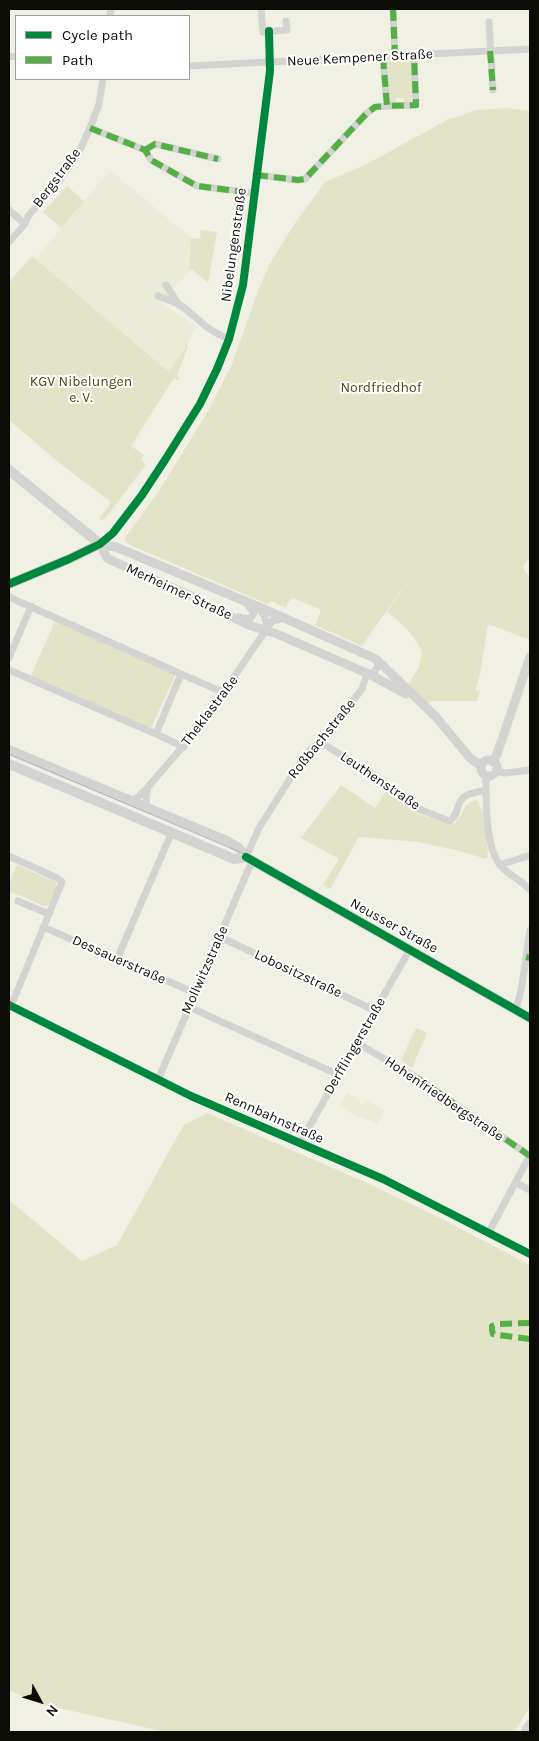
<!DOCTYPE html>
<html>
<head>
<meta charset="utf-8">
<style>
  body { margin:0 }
  #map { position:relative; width:539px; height:1741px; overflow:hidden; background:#f0f0e5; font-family:Karla,sans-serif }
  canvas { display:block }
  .frame { position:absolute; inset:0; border:10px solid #0c0c06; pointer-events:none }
  .legend { position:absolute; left:15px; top:15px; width:175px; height:65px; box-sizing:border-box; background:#fff; border:1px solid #9e9e9b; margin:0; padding:6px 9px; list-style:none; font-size:15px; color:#0c0c06 }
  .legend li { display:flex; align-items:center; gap:10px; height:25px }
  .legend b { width:25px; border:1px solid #9e9e9b }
  .north { position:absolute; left:15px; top:1676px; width:50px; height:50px; -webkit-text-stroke:4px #fff; paint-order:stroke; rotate:129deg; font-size:14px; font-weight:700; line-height:20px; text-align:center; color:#0c0c06 }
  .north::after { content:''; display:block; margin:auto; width:18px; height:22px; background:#0c0c06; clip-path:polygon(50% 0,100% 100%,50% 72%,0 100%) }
</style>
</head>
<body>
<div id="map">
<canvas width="539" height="1741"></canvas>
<div class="frame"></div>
<ul class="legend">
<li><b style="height:6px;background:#00873e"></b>Cycle path</li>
<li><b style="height:6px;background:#54b044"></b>Path</li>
</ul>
<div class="north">N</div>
</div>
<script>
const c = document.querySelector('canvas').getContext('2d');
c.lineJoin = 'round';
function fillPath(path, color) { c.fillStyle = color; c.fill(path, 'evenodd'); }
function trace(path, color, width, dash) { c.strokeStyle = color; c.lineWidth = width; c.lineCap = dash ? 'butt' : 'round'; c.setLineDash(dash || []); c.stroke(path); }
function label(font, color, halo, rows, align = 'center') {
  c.font = font + ' Karla,sans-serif'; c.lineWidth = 4; c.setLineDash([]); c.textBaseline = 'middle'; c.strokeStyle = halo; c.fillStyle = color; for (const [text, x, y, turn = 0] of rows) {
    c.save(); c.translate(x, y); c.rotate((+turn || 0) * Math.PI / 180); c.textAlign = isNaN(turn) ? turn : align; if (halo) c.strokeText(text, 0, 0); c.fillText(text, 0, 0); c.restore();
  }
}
const built = new Path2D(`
  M110,170l81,68 -2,34 -28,31 35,23 -12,19 2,2 -17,25 -134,-113z
  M347,1093l13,7 -1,2 4,2 3,-4 18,11 -7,13 -20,-8 -18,-11z`);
const green = new Path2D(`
  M412,60l1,36 -2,6 -7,1v-5h-8l-1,5 -5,-1 -4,-40z
  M507,108l23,3v447c-8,6 -8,13 0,18v64l-42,-16 -8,50 -5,16 5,2 -3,9h-44l-5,2 -21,-17 12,-19 3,-15c-8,-18 -20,-29 -35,-40l27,-40 -52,74 -47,-21 6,-15 -28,-12 -4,3 -3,7 -15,-7 -4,3 -139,-60 -4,-5 35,-48 49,-80 24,-47 26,-73 12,-28 25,-40 30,-41 40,-17 82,-45 30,-10z
  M67,186l17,15 -23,27 -18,-16z
  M201,230l16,2 -9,51 -16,-14 -3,3 2,-34 9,1z
  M32,256l137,116 17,-25 -2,-2 13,-18 -11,17 2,2 -11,30 3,2 -2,2 -4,-2 -43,68 13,9 -3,5 4,3v3l-41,54 -5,-1 12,-17 -49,-37 -53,-45v-138z
  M55,621l121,52 -25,55 -121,-50z
  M341,785l34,23 11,-17 30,22 32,11 7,-1c9,-9 9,-21 22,-23l8,15 3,42 -2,2 -30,-9 -38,-8 -59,-5 -29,52 -7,-4 16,-26 -38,-21z
  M17,865l39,17 1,4 -7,18 -6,2 -35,-15v-7z
  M416,1028l11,5 -15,35 -11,-8z
  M207,1113l160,70 75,36 88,46v442l-16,25h-348l-125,-28 -32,-14v-490l73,61 35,-16 66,-119z`);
const minor = new Path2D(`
  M261,9l2,23 24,-2 -1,-9
  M393,9l2,47
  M110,16l1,-7
  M489,22l4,68
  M9,56l7,1
  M383,57l4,49 29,-1 -2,-50
  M189,66l341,-17
  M90,128l55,22 6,10 46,26 57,7
  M145,150l10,-6 63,15
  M256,175l42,5 7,-1 62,-66 8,-6 12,-1
  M9,210l16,14
  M9,242l16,-18 3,-8 31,-35 19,-27 12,-26 9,-24 4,-25
  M166,285l13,20
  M158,296c7,3 15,5 22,9 18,12 26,26 49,34
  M100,544l13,-11 23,-30 29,-43 35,-56 17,-35 12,-30 14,-54 27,-214 -1,-40
  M9,597l172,77 -25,60 -147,-64
  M259,608c5,7 8,11 7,20
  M238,617l12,2 4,-6 -9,-11
  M9,658l22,-52
  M181,674l44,19
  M371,675l7,-8 -2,-8
  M156,734l28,13
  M320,742l51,31 48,36 30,12c9,-4 7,-15 13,-22 5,-6 16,-7 24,-9
  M496,771l9,2 25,-3
  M486,776c0,23 -1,70 14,89 8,10 21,15 30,25
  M133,802l15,-15 54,-63 70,-103 13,-3
  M147,808l-1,-10 2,-11
  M9,856l48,22 5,4 -13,32 -31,-13
  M246,857l13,-29 39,-62 13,-17 14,-12 37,-48 5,-16
  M500,865l30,-10
  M43,927l152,66
  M220,937l156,74
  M117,959l54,-125
  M9,1005l182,91 192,83 147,75
  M11,1006l38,-92
  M189,1007l150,68
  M516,1008c9,-25 9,-51 14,-78
  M357,1043l60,35 113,78
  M158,1080l94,-219
  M300,1143l110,-194
  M516,1183l14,7
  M489,1232l41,-77`);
const tertiary = new Path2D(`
  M100,544l16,3 157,66 103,46 60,58 34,41 11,8
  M100,544l7,14 10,5 81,36 10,7 43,20 26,8 94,41 35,19
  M481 768a8 8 0 1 1 16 0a8 8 0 1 1-16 0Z
  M493,762l4,-8 33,-97
  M525,1732l5,-8`);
const secondary = new Path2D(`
  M9,470l91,74 -31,15 -60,25
  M9,750l218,91 12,7 7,9 284,161
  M9,764l225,95 12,-2`);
const tram = new Path2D(`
  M9,754l238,101 283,161`);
const quiet = new Path2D(`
  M393,9l2,47
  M490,51l3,39
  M383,57l4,49 29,-1 -2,-50
  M90,128l55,22 6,10 46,26 57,7
  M145,150l10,-6 63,15
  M256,175l42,5 7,-1 62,-66 8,-6 12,-1
  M526,957l4,1
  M417,1078l113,78
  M530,1323l-33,1 -5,2v4l1,4 5,1 32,4`);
const cycleway = new Path2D(`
  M9,584l60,-25 31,-15 13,-11 29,-38 23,-35 35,-56 17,-35 12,-30 14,-54 27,-214 -1,-40
  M246,857l284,161
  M9,1005l182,91 192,83 147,75`);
const streetNames = [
  ["Neue Kempener Straße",360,58,-3],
  ["Bergstraße",57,178,-53],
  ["Nibelungenstraße",234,245,-82],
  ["Merheimer Straße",179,592,25],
  ["Theklastraße",210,711,-53],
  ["Roßbachstraße",322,739,-51],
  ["Leuthenstraße",380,781,34],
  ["Neusser Straße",394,926,29],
  ["Dessauerstraße",119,960,24],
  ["Mollwitzstraße",205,970,-66],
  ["Lobositzstraße",298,974,25],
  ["Derfflingerstraße",355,1046,-60],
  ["Hohenfriedbergstraße",444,1099,34],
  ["Rennbahnstraße",274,1118,24]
];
const parkNames = [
  ["KGV Nibelungen",81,382],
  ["e. V.",81,398],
  ["Nordfriedhof",381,388]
];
fillPath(built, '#ebecd7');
fillPath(green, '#e3e4c7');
trace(minor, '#d3d3d1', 7);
trace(tertiary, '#d3d3d1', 9);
trace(secondary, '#d3d3d1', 10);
trace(tram, '#b5b5b3', 1);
trace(quiet, '#54b044', 6, [12, 6]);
trace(cycleway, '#00873e', 8);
label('14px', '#0c0c06', '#fff', streetNames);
label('14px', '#494914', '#fff', parkNames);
</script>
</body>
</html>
